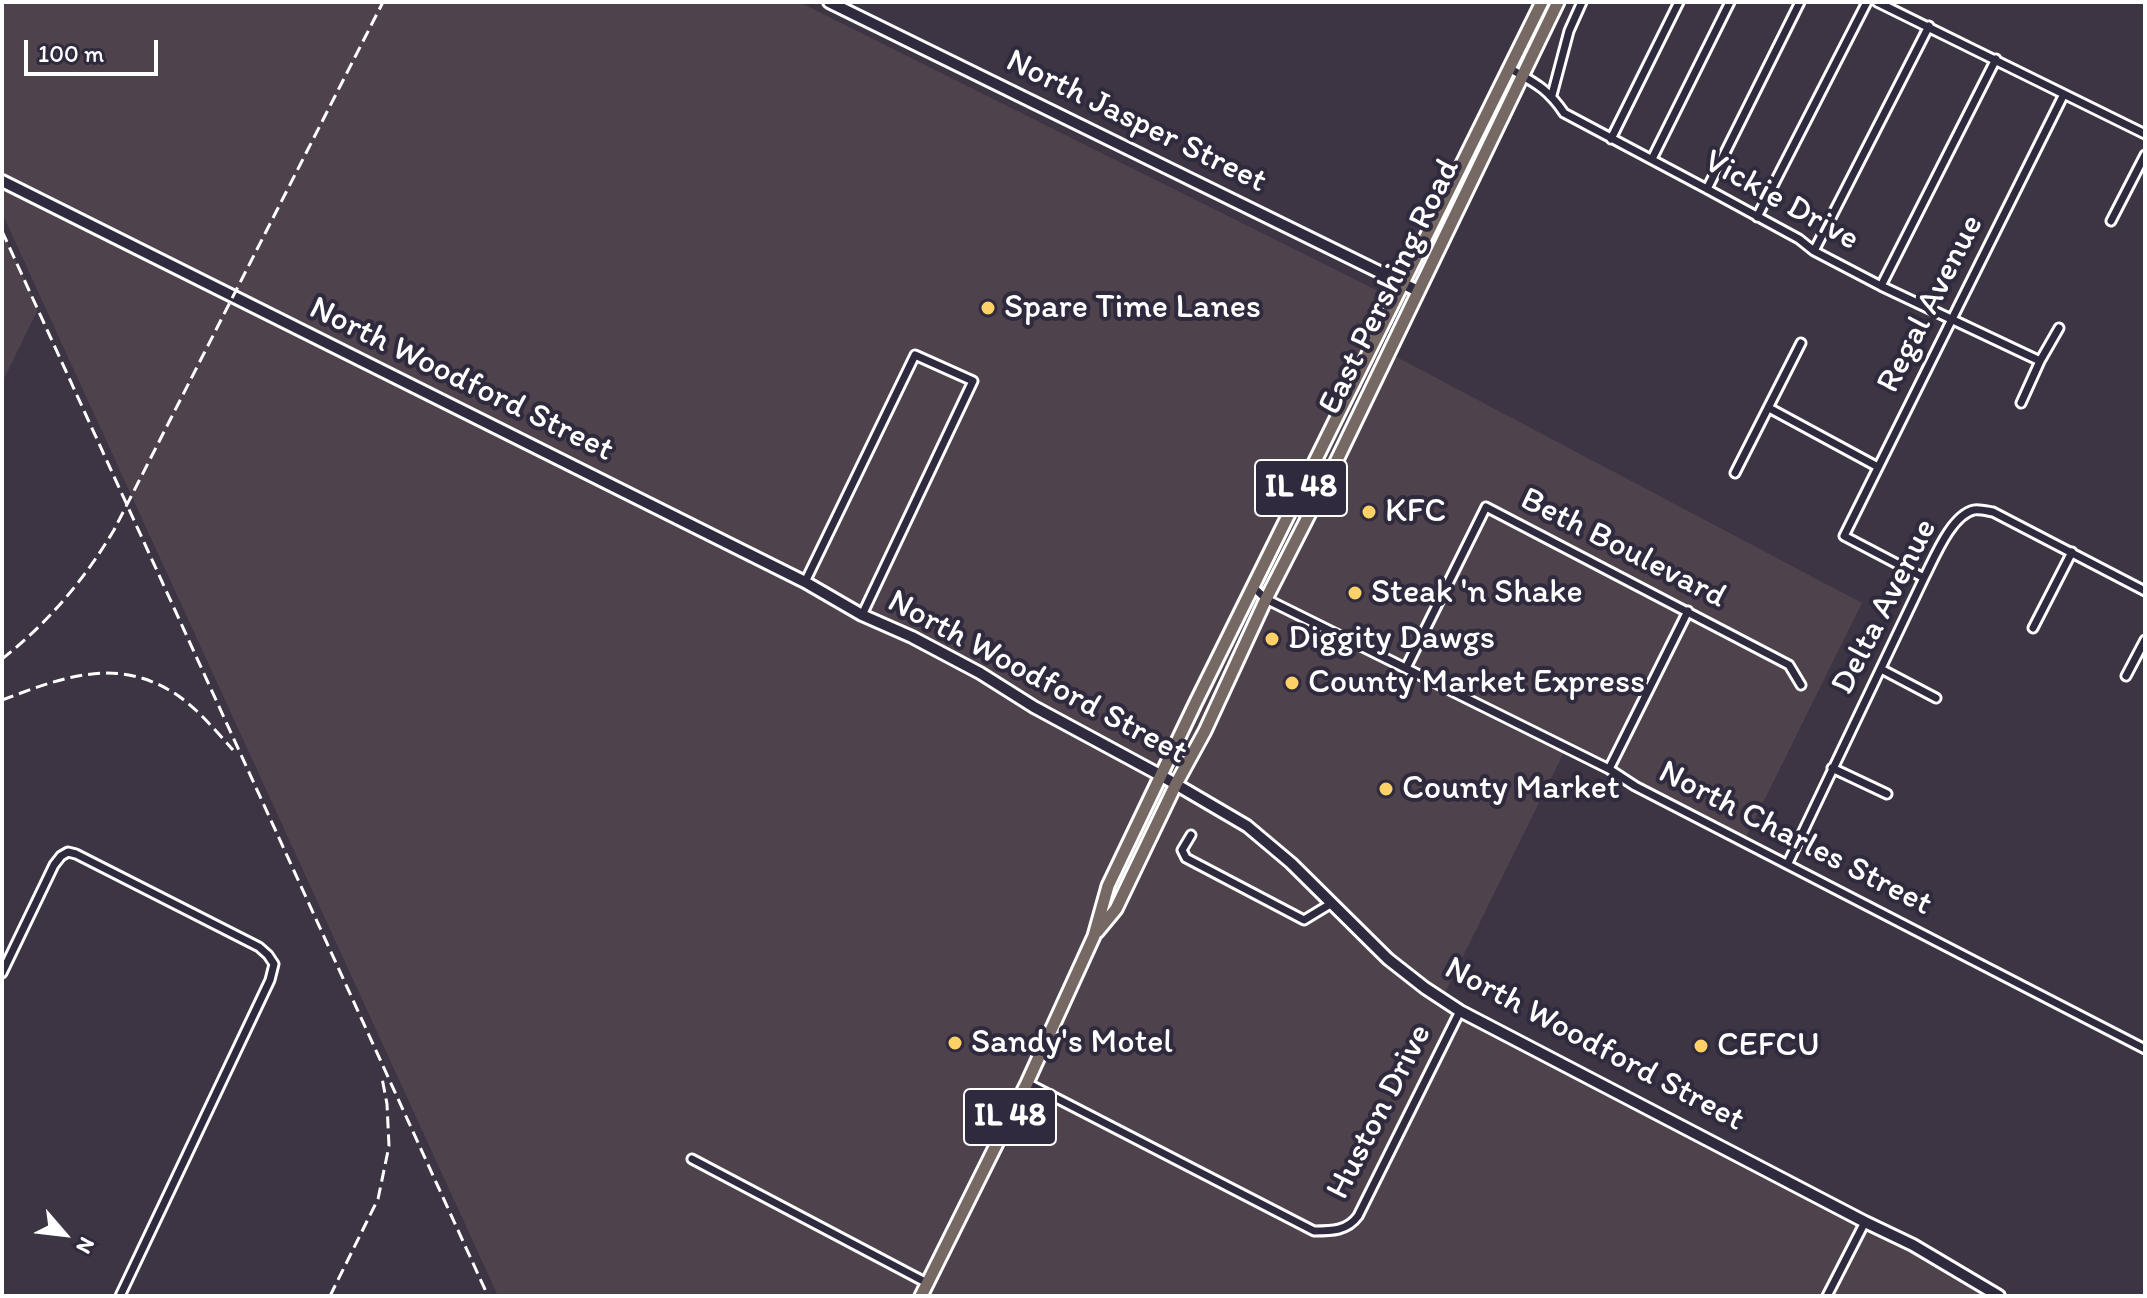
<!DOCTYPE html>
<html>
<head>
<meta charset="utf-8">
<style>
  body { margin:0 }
  #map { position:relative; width:2147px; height:1298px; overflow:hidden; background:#3d3544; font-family:Itim,sans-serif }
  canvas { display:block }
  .frame { position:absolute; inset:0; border:4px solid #fff; pointer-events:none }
  .north { position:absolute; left:24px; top:1194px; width:80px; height:80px; -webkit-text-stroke:6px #2f2a3d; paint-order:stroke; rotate:118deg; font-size:22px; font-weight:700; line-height:32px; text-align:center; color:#fff }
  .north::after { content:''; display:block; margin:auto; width:28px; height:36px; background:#fff; clip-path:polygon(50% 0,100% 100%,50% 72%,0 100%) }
  .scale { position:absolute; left:24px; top:40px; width:134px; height:36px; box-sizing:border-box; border:4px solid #fff; border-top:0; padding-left:10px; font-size:24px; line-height:28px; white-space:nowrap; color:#fff; -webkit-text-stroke:6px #2f2a3d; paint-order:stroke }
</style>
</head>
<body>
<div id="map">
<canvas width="2147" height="1298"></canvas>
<div class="frame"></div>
<div class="north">N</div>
<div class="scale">100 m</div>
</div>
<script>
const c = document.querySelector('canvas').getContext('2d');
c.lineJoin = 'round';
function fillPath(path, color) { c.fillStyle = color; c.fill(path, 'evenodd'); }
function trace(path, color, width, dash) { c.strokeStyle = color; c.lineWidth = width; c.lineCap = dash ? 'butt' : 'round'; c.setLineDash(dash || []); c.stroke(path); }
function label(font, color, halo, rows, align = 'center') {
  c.font = font + ' Itim,sans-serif'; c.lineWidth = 8; c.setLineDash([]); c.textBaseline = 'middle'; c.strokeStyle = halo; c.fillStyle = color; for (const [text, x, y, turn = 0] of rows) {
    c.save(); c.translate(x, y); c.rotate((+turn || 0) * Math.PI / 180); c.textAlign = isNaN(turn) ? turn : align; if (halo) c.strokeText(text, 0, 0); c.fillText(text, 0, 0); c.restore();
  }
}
const built = new Path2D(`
  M2,2h797l595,297 -22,45 490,259 -118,238 -178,-93 -124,251 557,297h-1501l-496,-1083z
  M2,231l36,78 -36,74z`);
const street = new Path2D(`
  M1877,2l268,132
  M1509,68c26,15 38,20 55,45l143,76 92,50 15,12 67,35 159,75
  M1552,95l17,-64 13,-29
  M1611,139l68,-137
  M1652,159l78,-157
  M1707,189l93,-187
  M1757,217l110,-215
  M2111,221l34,-66
  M1814,251l115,-225
  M1881,286l115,-227
  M2021,403l19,-42 19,-33
  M1769,408l109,59
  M1735,473l66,-130
  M1924,578l-80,-42 220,-442
  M805,582l110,-227 58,26 -111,234
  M1252,586l14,13 343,170 26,17 510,263
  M2033,628l39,-76
  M1406,668l80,-161 303,158 12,20
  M1881,669l55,29
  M2126,676l19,-36
  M1832,768l55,26
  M1609,769l79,-158
  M1191,835l-9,15 4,8 118,62 28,-17
  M1788,863l136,-285c10,-19 27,-63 50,-68 5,-1 13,1 19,2l152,79
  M2,973l52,-108 7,-9 7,-4 8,2 183,93 9,8 6,9 -4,16 -150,316
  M1027,1083l287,148c18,0 33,0 44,-15l102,-205
  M692,1159l235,124
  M1827,1296l38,-74`);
const secondary = new Path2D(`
  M829,2l589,289
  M2,181l803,401 57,33 50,22 68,36 54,34 126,68 87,51 44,37 97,96 37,29 35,23 405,211 48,23 86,51`);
const primary = new Path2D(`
  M1097,932l19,-23 60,-125 29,-53 61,-132 69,-135 223,-462
  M921,1296l106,-213 67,-147 14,-50 87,-182 347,-702`);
const rail = new Path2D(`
  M2,231l486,1065
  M2,659c46,-36 82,-79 112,-129l269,-528
  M2,700c57,-21 110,-43 167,-10 25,14 45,39 64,60
  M330,1296l48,-97 11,-53 -2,-42 -5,-26`);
const markers = [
  [988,308,8,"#ffd166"],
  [1369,512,8,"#ffd166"],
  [1355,593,8,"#ffd166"],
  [1272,639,8,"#ffd166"],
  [1292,683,8,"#ffd166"],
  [1386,789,8,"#ffd166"],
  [955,1043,8,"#ffd166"],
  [1701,1046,8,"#ffd166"]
];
const shields = [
  [1301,488,92],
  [1010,1117,92]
];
const shieldNames = [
  ["IL 48",1301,488],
  ["IL 48",1010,1117]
];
const streetNames = [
  ["North Jasper Street",1136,122,26],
  ["Vickie Drive",1781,201,29],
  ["East Pershing Road",1390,287,-64],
  ["Regal Avenue",1931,304,-63],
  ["North Woodford Street",461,380,26],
  ["Beth Boulevard",1623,549,27],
  ["Delta Avenue",1885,607,-63],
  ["North Woodford Street",1037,678,28],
  ["North Charles Street",1795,839,27],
  ["North Woodford Street",1594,1045,28],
  ["Huston Drive",1380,1112,-63]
];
const poiNames = [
  ["Spare Time Lanes",1004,308],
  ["KFC",1385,512],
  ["Steak 'n Shake",1371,593],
  ["Diggity Dawgs",1288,639],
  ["County Market Express",1308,683],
  ["County Market",1402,789],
  ["Sandy's Motel",971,1043],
  ["CEFCU",1717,1046]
];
fillPath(built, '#4e424c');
trace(street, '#fff', 13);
trace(secondary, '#fff', 16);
trace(primary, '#fff', 17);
trace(street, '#2f2a3d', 7);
trace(secondary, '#2f2a3d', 10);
trace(primary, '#766964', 11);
trace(rail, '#fff', 3, [12, 6]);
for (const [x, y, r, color] of markers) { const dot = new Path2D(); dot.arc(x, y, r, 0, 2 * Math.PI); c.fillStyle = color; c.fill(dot); trace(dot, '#2f2a3d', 3); }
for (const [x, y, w] of shields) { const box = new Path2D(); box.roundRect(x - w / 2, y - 28, w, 56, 6); c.fillStyle = '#2f2a3d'; c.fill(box); trace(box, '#fff', 2); }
label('bold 32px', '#fff', null, shieldNames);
label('34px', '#fff', '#2f2a3d', streetNames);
label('34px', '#fff', '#2f2a3d', poiNames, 'left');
</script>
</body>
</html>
